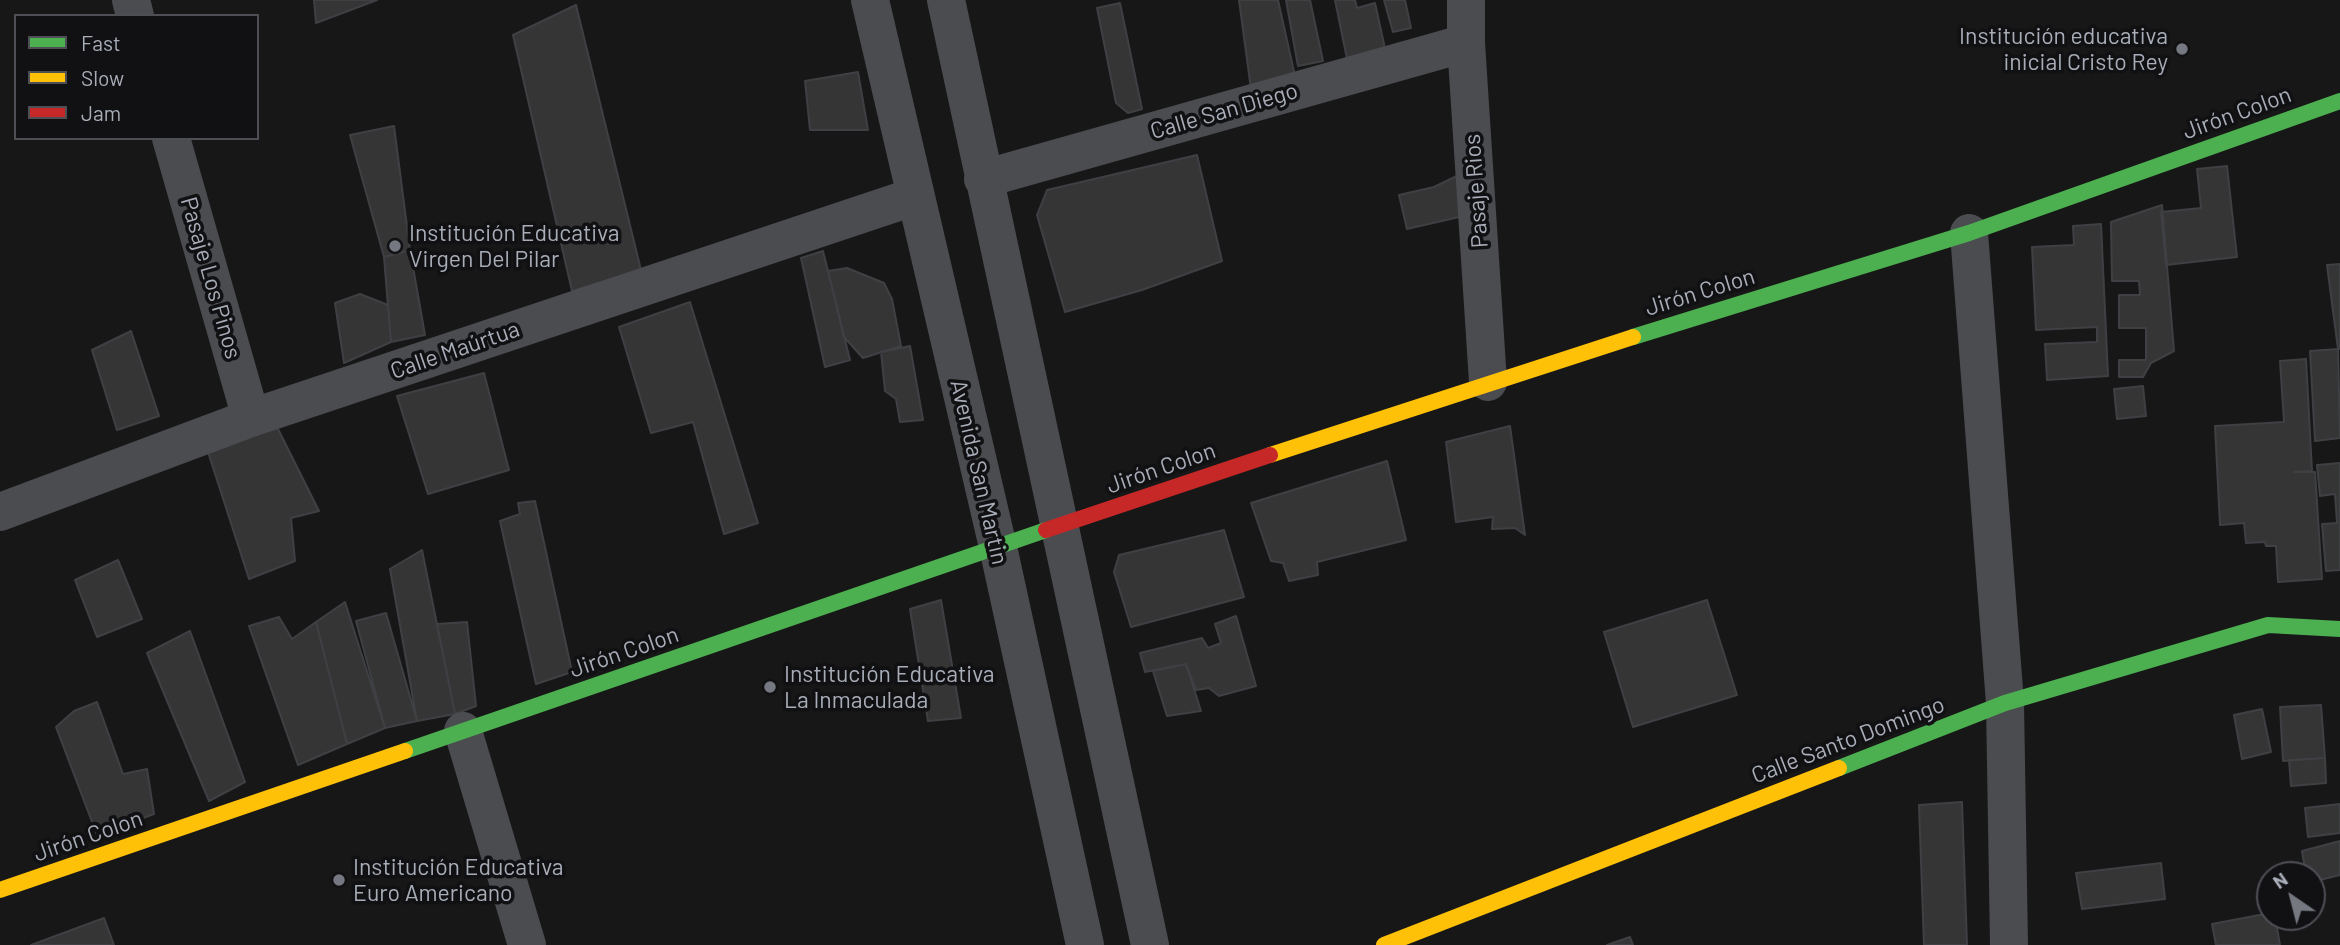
<!DOCTYPE html>
<html>
<head>
<meta charset="utf-8">
<style>
  body { margin:0 }
  #map { position:relative; width:2340px; height:945px; overflow:hidden; background:#171717; font-family:Barlow,sans-serif }
  canvas { display:block }
  .legend { position:absolute; left:14px; top:14px; width:245px; height:126px; box-sizing:border-box; background:#111113; border:2px solid #4d4f55; margin:0; padding:9px 12px; list-style:none; font-size:21px; color:#a8adb8 }
  .legend li { display:flex; align-items:center; gap:14px; height:35px }
  .legend b { width:35px; border:2px solid #4d4f55 }
  .north { position:absolute; left:2256px; top:861px; width:70px; height:70px; box-sizing:border-box; background:#111113; border:2px solid #4d4f55; border-radius:50%; rotate:325deg; font-size:19px; font-weight:700; line-height:28px; text-align:center; color:#a8adb8 }
  .north::after { content:''; display:block; margin:auto; width:24px; height:32px; background:#757880; clip-path:polygon(50% 0,100% 100%,50% 72%,0 100%) }
</style>
</head>
<body>
<div id="map">
<canvas width="2340" height="945"></canvas>
<ul class="legend">
<li><b style="height:9px;background:#4caf50"></b>Fast</li>
<li><b style="height:9px;background:#ffc107"></b>Slow</li>
<li><b style="height:9px;background:#c62828"></b>Jam</li>
</ul>
<div class="north">N</div>
</div>
<script>
const c = document.querySelector('canvas').getContext('2d');
c.lineJoin = 'round';
function fillPath(path, color) { c.fillStyle = color; c.fill(path, 'evenodd'); }
function trace(path, color, width, dash) { c.strokeStyle = color; c.lineWidth = width; c.lineCap = dash ? 'butt' : 'round'; c.setLineDash(dash || []); c.stroke(path); }
function label(font, color, halo, rows, align = 'center') {
  c.font = font + ' Barlow,sans-serif'; c.lineWidth = 7; c.setLineDash([]); c.textBaseline = 'middle'; c.strokeStyle = halo; c.fillStyle = color; for (const [text, x, y, turn = 0] of rows) {
    c.save(); c.translate(x, y); c.rotate((+turn || 0) * Math.PI / 180); c.textAlign = isNaN(turn) ? turn : align; if (halo) c.strokeText(text, 0, 0); c.fillText(text, 0, 0); c.restore();
  }
}
const building = new Path2D(`
  M314,0h63l-61,23z
  M1239,0h39l17,76 -44,13z
  M1286,0h24l13,61 -25,5z
  M1335,0h20l2,8 18,-5 11,50 -39,6z
  M1384,0h21l6,28 -18,4z
  M1120,3l22,106 -14,4 -12,-10 -19,-95z
  M576,5l65,265 -69,21 -59,-256z
  M858,72l10,58h-58l-5,-49z
  M394,126l16,124 -26,7 -34,-122z
  M1197,155l25,106 -80,29 -77,22 -28,-97 10,-25z
  M2227,166l10,91 -71,8 -5,-53 40,-4 -4,-39z
  M1469,170l-1,45 -61,14 -8,-34 35,-8z
  M2162,205l12,146 -23,12 -8,14h-24v-17h27v-32h-27v-33h21l-1,-14h-27l-1,-59z
  M2101,224l7,152 -61,4 -2,-36 52,-2v-15l-61,3 -4,-83 42,-2 -1,-19z
  M410,250l15,85 -34,7 -7,-85z
  M823,251l27,109 -25,7 -24,-109z
  M2340,264v85h-2l-11,-84z
  M847,268l37,15 8,16 9,47 -38,12 -19,-21 -16,-66z
  M360,294l28,11 3,37 -47,21 -9,-60z
  M690,302l68,221 -34,11 -31,-112 -42,11 -32,-106z
  M131,331l28,85 -42,14 -25,-80z
  M910,346l13,74 -23,2 -4,-23 -11,-8 -4,-39z
  M2338,349l2,89 -25,3 -5,-90z
  M2306,359l6,112 -18,1h21l7,107 -44,3 -2,-36h-10l-1,-4 -19,1 -2,-20 -24,2 -5,-99 69,-4 -4,-61z
  M484,373l25,97 -81,24 -31,-98z
  M2143,386l3,30 -29,3 -3,-30z
  M276,425l43,86 -28,7 4,43 -46,18 -41,-127z
  M1510,426l15,109 -10,-7 -23,1 1,-12 -37,5 -10,-80z
  M1387,461l19,79 -89,22 1,13 -29,6 -6,-18 -12,-2 -20,-58z
  M2340,463v107l-14,1 -4,-47 15,-1 -2,-29 -15,2 -3,-31z
  M535,501l37,171 -36,12 -36,-163 20,-7 -2,-11z
  M1224,530l20,67 -113,30 -17,-55 5,-17z
  M422,550l33,164 -38,7 -27,-152z
  M118,560l24,59 -45,18 -22,-57z
  M941,600l20,118 -33,3 -18,-112z
  M1707,600l30,95 -104,32 -29,-95z
  M345,602l40,126 -38,16 -31,-122z
  M386,613l31,108 -32,7 -29,-107z
  M1236,616l20,70 -37,10 -10,-8 -13,2 -10,-26 -41,8 -5,-19 62,-15 6,10 13,-5 -6,-19z
  M279,617l13,22 24,-17 31,122 -49,21 -49,-139z
  M467,622l9,84 -21,8 -18,-90z
  M190,631l55,151 -36,19 -62,-148z
  M1186,664l15,47 -34,5 -14,-45z
  M97,702l26,72 24,-5 7,45 -57,21 -41,-108 18,-16z
  M2321,705l4,53 -42,3 -3,-54z
  M2262,709l9,43 -29,7 -8,-44z
  M2325,758l1,25 -35,3 -2,-26z
  M1962,802l5,143h-43l-5,-140z
  M2340,804v29l-32,4 -3,-29z
  M2340,841v34l-28,7v-7h-6l-4,-24z
  M2161,863l4,36 -83,10 -6,-36z
  M2270,913v4h5l5,28h-64l-4,-21z
  M104,918l10,27h-83z
  M1630,937l3,8h-26z`);
const street = new Path2D(`
  M131,0l4,16
  M870,0l128,547 87,398
  M946,0l204,945
  M1466,0v43l22,339
  M171,138l80,280
  M983,179l483,-136
  M1969,233l36,470 4,242
  M0,512l251,-94 662,-221
  M463,731l64,214`);
const fast = new Path2D(`
  M1633,337l336,-104 371,-132
  M405,751l641,-221
  M1839,768l166,-65 263,-78 72,4`);
const slow = new Path2D(`
  M1270,455l363,-118
  M0,890l405,-139
  M1384,945l455,-177`);
const jam = new Path2D(`
  M1046,530l224,-75`);
const markers = [
  [2182,49,7,"#757880"],
  [395,246,7,"#757880"],
  [770,687,7,"#757880"],
  [339,880,7,"#757880"]
];
const poiNames = [
  ["Institución educativa",2168,36,"right"],
  ["inicial Cristo Rey",2168,62,"right"],
  ["Institución Educativa",409,233],
  ["Virgen Del Pilar",409,259],
  ["Institución Educativa",784,674],
  ["La Inmaculada",784,700],
  ["Institución Educativa",353,867],
  ["Euro Americano",353,893]
];
const streetNames = [
  ["Calle San Diego",1224,111,-16],
  ["Jirón Colon",2237,113,-20],
  ["Pasaje Rios",1476,191,-94],
  ["Pasaje Los Pinos",211,278,74],
  ["Jirón Colon",1700,292,-17],
  ["Calle Maúrtua",455,350,-19],
  ["Jirón Colon",1161,468,-19],
  ["Avenida San Martin",979,472,77],
  ["Jirón Colon",624,652,-19],
  ["Calle Santo Domingo",1848,740,-21],
  ["Jirón Colon",88,836,-19]
];
fillPath(building, '#353536');
trace(building, '#3f4043', 2);
trace(street, '#4b4c50', 38);
trace(fast, '#4caf50', 16);
trace(slow, '#ffc107', 16);
trace(jam, '#c62828', 16);
for (const [x, y, r, color] of markers) { const dot = new Path2D(); dot.arc(x, y, r, 0, 2 * Math.PI); c.fillStyle = color; c.fill(dot); trace(dot, '#111113', 2.5); }
label('23px', '#a8adb8', '#111113', poiNames, 'left');
label('23px', '#a8adb8', '#111113', streetNames);
</script>
</body>
</html>
